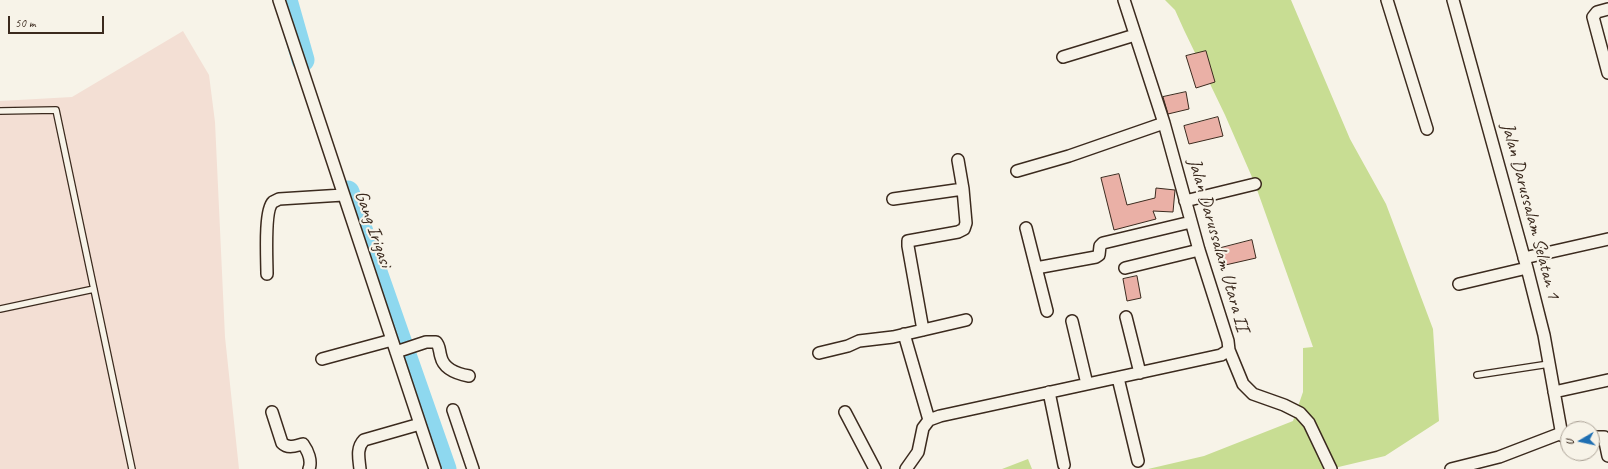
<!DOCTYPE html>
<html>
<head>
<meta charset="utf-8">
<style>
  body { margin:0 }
  #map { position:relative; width:1608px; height:469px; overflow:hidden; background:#f7f3e8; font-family:Caveat,sans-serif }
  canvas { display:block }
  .north { position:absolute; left:1560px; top:421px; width:40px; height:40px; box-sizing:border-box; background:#f7f3e8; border:1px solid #aca397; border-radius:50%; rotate:261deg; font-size:11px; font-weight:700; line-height:16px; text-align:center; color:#3b2a1e }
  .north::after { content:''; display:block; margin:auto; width:14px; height:18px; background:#1f6fb2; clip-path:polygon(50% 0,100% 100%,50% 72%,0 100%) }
  .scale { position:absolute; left:8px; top:16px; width:96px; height:18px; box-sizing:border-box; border:2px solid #3b2a1e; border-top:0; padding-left:5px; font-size:12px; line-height:14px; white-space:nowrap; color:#3b2a1e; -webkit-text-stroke:3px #f7f3e8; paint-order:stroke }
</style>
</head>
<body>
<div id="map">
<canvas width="1608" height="469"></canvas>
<div class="north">U</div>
<div class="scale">50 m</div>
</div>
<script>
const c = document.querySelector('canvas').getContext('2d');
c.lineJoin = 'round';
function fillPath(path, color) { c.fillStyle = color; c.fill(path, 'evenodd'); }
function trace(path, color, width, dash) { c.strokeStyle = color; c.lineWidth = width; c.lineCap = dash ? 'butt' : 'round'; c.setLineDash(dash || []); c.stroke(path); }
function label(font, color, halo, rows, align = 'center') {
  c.font = font + ' Caveat,sans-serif'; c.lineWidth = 4; c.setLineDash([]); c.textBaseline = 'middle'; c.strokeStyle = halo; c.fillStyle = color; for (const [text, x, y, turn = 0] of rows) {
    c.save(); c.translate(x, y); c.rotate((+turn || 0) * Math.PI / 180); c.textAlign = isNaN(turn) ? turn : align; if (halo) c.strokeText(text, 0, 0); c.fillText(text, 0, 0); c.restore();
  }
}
const built = new Path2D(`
  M183,31l26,44 6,47 10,215 14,132h-239v-368l72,-4z`);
const green = new Path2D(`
  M1165,0h126l59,139 36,65 47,125 6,92 -54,35 -55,13h-182l56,-13 89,-35 10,-29v-44l10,-1 -58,-163 -30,-69 -41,-85 -9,-20z
  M1028,459l4,10h-30z`);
const river = new Path2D(`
  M286,0l17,60
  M348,192l97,277`);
const building = new Path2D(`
  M1206,51l9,31 -19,6 -10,-32z
  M1186,92l3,17 -21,5 -5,-17z
  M1218,117l5,19 -34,8 -5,-18z
  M1119,174l8,31 28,-7 1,-10 19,2 -2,22 -20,-1 3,8 -42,11 -13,-52z
  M1252,240l4,18 -35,8 -4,-17z
  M1137,276l4,22 -14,3 -4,-22z`);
const service = new Path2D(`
  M0,111l56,-1 76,359
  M0,309l94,-20
  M1477,375l72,-11`);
const minor = new Path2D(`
  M279,0l156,469
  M1124,0l40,123 35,127 29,91 1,9 14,34 10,10 31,11 16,8 9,10 22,46
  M1387,0l40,129
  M1453,0l74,268 17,67 17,95 -2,4
  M1608,9l-11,3 -4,5 15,56
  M1063,57l72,-22
  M958,160l5,29
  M1017,171l52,-15 95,-33
  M893,199l70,-10 3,34 -2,6 -6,3 -50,9v5l15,84
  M1185,201l70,-17
  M1026,228l21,83
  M1524,258l84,-19
  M1036,268l60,-11 3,-2 1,-9 3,-3 88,-21
  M1125,268l74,-18
  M267,274c0,-14 -3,-64 6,-72 2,-1 4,-2 6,-3l64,-4
  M1459,284l68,-16
  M1126,317l14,56
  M1072,321l15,63
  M904,334l25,86
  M396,352l30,-10h10c4,4 3,9 5,15 3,13 17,17 28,19
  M819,353l29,-7 11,-5 34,-4 73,-17
  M322,359l70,-19
  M1118,378l20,83
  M1049,392l15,73
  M1554,392l54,-12
  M453,410l20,59
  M272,412l10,31c6,6 13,3 21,1 5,7 9,17 6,25
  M845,412l30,57
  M929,420l11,-4 281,-61 8,-5
  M1559,434l9,4
  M1592,437h12l4,19
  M360,469c-1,-10 -4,-21 4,-29l56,-16
  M906,469l12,-17 5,-24 6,-8
  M1451,469l48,-12 60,-23`);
const streetNames = [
  ["Jalan Darussalam Selatan 1",1530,211,75],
  ["Gang Irigasi",373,229,71],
  ["Jalan Darussalam Utara II",1218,245,74]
];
fillPath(built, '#f3dfd4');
fillPath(green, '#c8dd93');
trace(river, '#8ed8ef', 23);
fillPath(building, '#eab0a6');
trace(building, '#3b2a1e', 1);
trace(service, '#3b2a1e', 8);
trace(minor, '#3b2a1e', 14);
trace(service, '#f7f3e8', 5.5);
trace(minor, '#f7f3e8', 11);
label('19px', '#3b2a1e', '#f7f3e8', streetNames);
</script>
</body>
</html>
